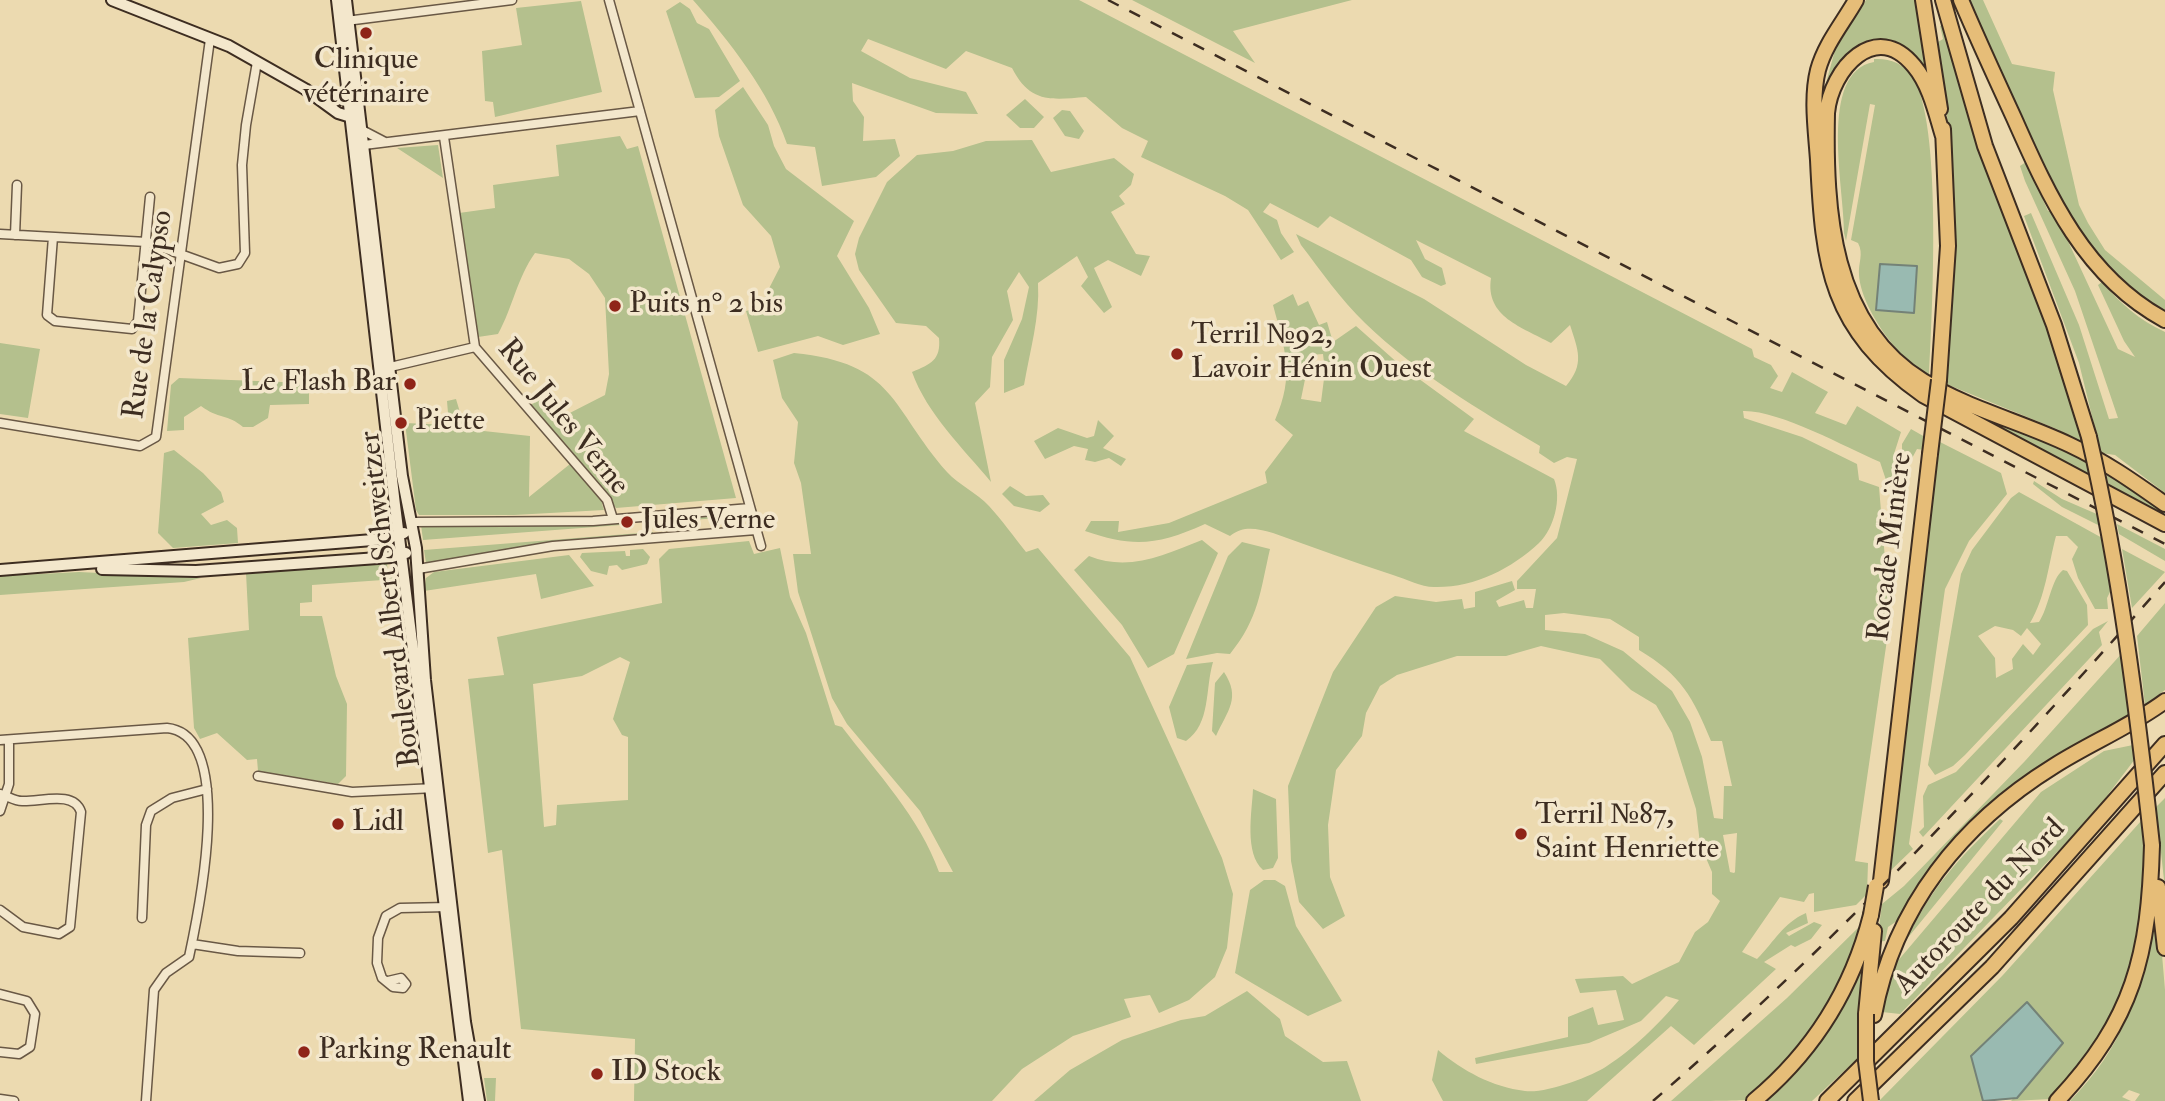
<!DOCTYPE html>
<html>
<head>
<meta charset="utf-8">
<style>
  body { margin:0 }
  canvas { display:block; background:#ecdab0 }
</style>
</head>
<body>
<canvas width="2165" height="1101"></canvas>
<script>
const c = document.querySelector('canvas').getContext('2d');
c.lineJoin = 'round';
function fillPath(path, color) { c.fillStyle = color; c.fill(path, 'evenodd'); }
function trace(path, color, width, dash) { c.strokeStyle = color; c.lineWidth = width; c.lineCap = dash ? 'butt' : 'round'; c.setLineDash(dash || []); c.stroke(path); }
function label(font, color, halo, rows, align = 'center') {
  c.font = font + ' "IM FELL Double Pica",serif'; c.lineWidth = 7; c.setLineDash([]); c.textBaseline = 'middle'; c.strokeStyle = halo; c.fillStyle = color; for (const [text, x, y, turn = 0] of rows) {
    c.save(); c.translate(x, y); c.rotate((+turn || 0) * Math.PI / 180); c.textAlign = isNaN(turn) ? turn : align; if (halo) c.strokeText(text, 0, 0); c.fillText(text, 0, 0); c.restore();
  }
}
const green = new Path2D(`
  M693,0h386l673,349 2,8 17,8 7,11 -8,12 12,4 10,-20 36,20 -13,21 31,12 11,-19 44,26 -7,22 3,30 -11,-4 -6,-18c-35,-15 -101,-52 -137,-51l1,7 58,19 55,27 2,16 20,7 11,132 -35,242 13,2 -1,31 -11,11 -42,7v-19l-5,1 -5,8 -24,-5 -38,55 15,7c18,-18 26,-36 49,-46l2,10 -22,10 3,3 25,-14 8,3 -11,14 -16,8 -4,-2 -27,17 12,7 -82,76 -23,-19 -84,75h-144l-11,-21 6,-30c25,21 54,37 87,41 19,3 66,-14 82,-25 25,-16 53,-43 72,-66l-13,-4 -25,25 -52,22 -113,21 -1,-6 93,-21v-20l25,-10 5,18 26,-5 -8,-30 -36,3 -5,-14 48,-3 9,8 47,-22 16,-30 13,-10 12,-21 -8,-7v-22l-12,-28 -4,-35 -24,-76 -16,-28 -25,-15 -31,-31 -59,-13 -35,10h-49l-60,19 -17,11 -14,27 -4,23 -26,34 -8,55 2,52 15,39 -22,13 -24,-27 -8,-41 -3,-75 45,-114 43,-65 19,-11 41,6 26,-3 2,10 11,-2v-15l37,-11 3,9 -19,11 3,6 25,-7 2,8h7l3,-19h-19v-8l40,-43 20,-79 -10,-2 -13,6 -15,-10 1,-7c-61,-36 -123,-73 -175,-123 -24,-23 -44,-52 -64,-78l-5,-11 128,65 102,66 40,21c19,-22 12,-36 4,-61l-19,18c-29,-16 -66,-26 -60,-65l-75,-38 9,19 17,9 4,16 -5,2 -19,-9 -11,-17 -81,-44 -12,12 -48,-25 -7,9 14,8 4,13 13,19 -13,8 -33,-50 -23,-14 -84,-39 7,-16 -26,-13 -36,-31c-36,3 -56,6 -74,-29l-46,-17 -20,18 -78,-30 -7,12 49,27 56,14 12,22 -42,-1 -84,-30 1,18 11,16 -1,24 32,-2 5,17 -24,21 -54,9 -7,-39 -28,-3c-18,-53 -57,-102 -94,-144zM1564,613l46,6 29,18v13c42,25 54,47 72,91h11l10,45h-8l-1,33 -9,-1 -12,-61 -12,-35 -18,-31 -49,-40 -38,-17 -40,-4v-15zM1737,833l-2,39 -1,1 -4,-1 -7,-37z
  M1132,0h220l-119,31 22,32z
  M1866,0h50l13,73 -51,-29 -55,50 12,-44z
  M1970,0h13l29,64 43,8 -2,18 26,115 9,18 17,27 60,50v12c-99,-52 -152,-214 -195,-312z
  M581,1l21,91 -107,25 -2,-15 -8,-1 -3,-50 40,-6 -6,-37z
  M680,2l10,7 7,14 12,6 31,52 -21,16 -24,1 -29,-87z
  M1943,25l33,113 55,138 32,96 20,72 -16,-6 -8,-8 -113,-46c9,-116 10,-227 -8,-342l5,-3 -3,-13z
  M1874,59c15,-1 29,4 38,17 31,45 20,239 17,300 -29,-14 -68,-68 -70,-101 -1,-12 5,-21 -1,-32l-7,-3 24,-135 -5,-1 -24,137 -2,-8c1,-42 -27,-161 30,-171z
  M743,87l25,38 6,21 12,23 68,52 -17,35 32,52 11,26 -37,11 -25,-9 -60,16 -12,-41 13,-3 21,-41 -9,-31 -28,-31 -24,-69 -4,-26z
  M1025,99l19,18 -10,11h-14l-14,-13z
  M1062,110l8,1 14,20 -5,8 -14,-3 -12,-18z
  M620,136l7,13 11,-3 98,352 -120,10 -85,-103 8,-7 21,20 45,-23 4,-21 -4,-76 -16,-24 -20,-15 -34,-6c-18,25 -22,54 -37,81l-20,3 -19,-124 36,-5 -2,-23 66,-9 -3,-31z
  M1032,140l19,32 63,-14 20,16 -3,11 -12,11 6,8 -14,8 25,42 14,2 -9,20 -33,-16 -14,8 18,39 -8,6 -23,-27 7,-9 -11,-21 -39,27c2,34 -8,67 -14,102l-20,8v-33l18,-41 7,-32 -10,-15 -12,19 6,29 -21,37 -2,30 -15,16 16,79c-28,-34 -64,-68 -79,-110 19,-8 29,-12 27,-34l-13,-12 -30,-3 -37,-53 -4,-16 4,-16 28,-56 30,-27 36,-4 33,-10z
  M438,145l5,33 -46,-30z
  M2026,162l22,49h6l64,138 17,8 -11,-16 -26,-56 4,-3c19,22 37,38 63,50v161l-50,-38 -14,-2 -22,-90 -55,-147 7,-3 48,112 30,94 9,-1 -43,-127 -50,-110 -5,-15z
  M1293,294l5,12 10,-5 11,24 8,-3 6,20 23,-16 44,39 74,54 -10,12 90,48c8,19 0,50 -15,64 -28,26 -65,45 -105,44 -13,0 -28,-8 -41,-12 -40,-13 -80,-28 -120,-42 -17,-4 -28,-8 -43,3l-25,-12c-47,21 -71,24 -120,7l6,-10h28l-1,11 51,-9 98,-40 -2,-11 28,-37 -18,-15c20,-45 10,-70 -2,-115zM1323,354l2,17 -4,31 -20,-3 9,-44z
  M0,343l40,6 -12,69 -28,-4z
  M794,353c102,10 96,54 153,119 12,13 30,21 42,34 13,14 25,31 37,46l12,-4 92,109 92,201 11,36 -6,54 -12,29 -26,23 -30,13 -9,-18 -26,4 7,18 -58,19 -51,33 -30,32h-358l1,-62 -114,-10 -19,-179 -14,3 -20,-174 36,-4 -7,-38 165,-34 -3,-44 10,-10 80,-8 5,13 26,-6 10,49 16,36 29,92 7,2c35,46 78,91 97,145h14l-33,-61 -73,-87 -15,-26 -34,-106 -5,-38h18l-10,-71 -7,-20 4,-41 -16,-24 -9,-38zM620,657l10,5 -17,57 9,16 6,2v63l-71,5 -1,20 -12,2 -11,-143 49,-8z
  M179,378l130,5v21l-39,1 -2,13 -15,9h-10c-15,-13 -25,-8 -42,-21l-17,11v13l-17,1 4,-46z
  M456,399l9,30 65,7 -1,61 41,-33 35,37 -3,3 2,6 -90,5h-95l-3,-5 -11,-87 44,2 -2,-24z
  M1945,400l141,57 5,22z
  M1098,420l16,16 -11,12 23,11 -5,7 -12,-8 -14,4 -10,-2 3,-11 -14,-3 -29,13 -11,-18 24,-13 29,10 7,-2z
  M1911,429l14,8 -1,13 -7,-1 -7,13 -8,1v-19z
  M1940,442l61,31 6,21 -38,47 -24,48 -36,255 4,5 -28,27z
  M174,450l29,23 18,19 3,10 -23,12 10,11 16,-5 10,8 1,15 -65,5 -15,-15 6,-80z
  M2105,468l60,40v8l-56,-29z
  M2034,481l28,18 37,16 3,12 -40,-20 -29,-23z
  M1010,486l16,10 17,-1 7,9 -10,8 -26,-6 -12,-12z
  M2019,492l85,47 9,47 -6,12 1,11h-13l-17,-31 -6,-19 6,-12 -11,-11h-11c-8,30 -10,60 -26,87l9,-1c10,-15 12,-43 24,-52l4,1 20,34 1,20 -123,130 -12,11 -18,9 -7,-10 33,-191 11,-24 39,-52zM1995,626l18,4 8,6 6,-8 14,16 -8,11 -10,-11 -11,15 1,10 -17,9 -1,-20 -17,-22z
  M732,513l1,4 -70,5 -1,-4z
  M620,521l1,4 -198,15 -2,-15z
  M2117,524l48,25v12l-46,-27z
  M653,532v3l-107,9 -120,19 -2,-13z
  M1202,540l16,13 -44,101 -26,14 -26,-43 -48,-55 15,-14c40,16 75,-1 113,-16z
  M1242,542l28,7c-10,43 -11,69 -40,105l-13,-1 -31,6 42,-103z
  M643,549l7,8 -3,7 -25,6 -5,-5 -8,1 -2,9 -16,-4 -11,-14 2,-4 43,-2 1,5h4v-6z
  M2122,549l43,23 -33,36z
  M569,555l25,31 -53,13 -5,-25 -112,17 2,-13 8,-6z
  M387,563l1,12 8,-1 1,5 -85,6v17l-12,1v13h22l14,60 11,28 -1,72 -8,8 -80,-13 -1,-12 -10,1 -30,-27 -17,6 -6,-11 -6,-90 61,-8 -3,-57z
  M79,572l122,6 -17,4 -184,13v-19z
  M2165,603v87l-20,15 -8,-69z
  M2108,621l-9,11 3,13 -179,192 -4,-5 5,-5 -1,-31 5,-11 28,-13 137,-143z
  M2123,652l7,65 -113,66 -32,26 -48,48 -23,32 -17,32 -9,6 -3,14 -8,1 5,-38 22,-18 121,-125z
  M1213,662c-8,27 -2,62 -27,79l-9,-3 -8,-31 18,-42z
  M1224,672c17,26 4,38 -8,64l-4,-5 3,-48z
  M2133,745l2,14 -44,58 -191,197 -18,-2 14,-49 145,-171 63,-41z
  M1253,789l23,10 2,59 -5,10 -10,2c-19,-17 -11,-58 -10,-81z
  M2165,798v91l-9,-82z
  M2000,819l3,2 -97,119c27,-54 51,-80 94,-121z
  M2141,821c9,78 1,158 -45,225 -12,19 -30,36 -45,53l-40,2 52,-58 -92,13 12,45h-104l124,-126z
  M1264,880h11l10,6 11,40 46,75 -34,15 -73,-43 15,-83z
  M2159,919l6,71v111h-30l5,-7 -11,-4 -7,7 9,4h-61c53,-54 71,-108 84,-181z
  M1862,924c-14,54 -63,150 -116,176 -12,1 -58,1 -75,1l116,-103z
  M1863,955l3,1 -7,101 -47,44h-54l19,-16z
  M1247,991l33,28 5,17 38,26 24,-1 14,40h-327l36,-31 52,-30 59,-20 24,-4z
  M484,1078h12l-1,23h-8z`);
const water = new Path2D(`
  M1880,264l37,2 -3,47 -38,-3z
  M2027,1002l36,41 -46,55 -34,3 -12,-45z`);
const street = new Path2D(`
  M609,0l152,546
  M346,21l166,-21
  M362,130l23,12
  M444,137l31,210 132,153 6,19
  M364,145l276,-34
  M0,234l147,8 72,26 19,-4 7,-11 -3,-88 4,-40 11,-63
  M15,235l2,-50
  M53,237l-6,78 8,6 77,8 6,-8 12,-124
  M386,368l89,-21
  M0,423l140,23 16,-9 54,-398
  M412,522l181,-1 157,-13
  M418,569l135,-23 203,-16
  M0,740l167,-12c70,7 31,187 22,229l-23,16 -12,17 -8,111
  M258,776l94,16 83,-4
  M0,794c8,2 14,7 22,7 18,1 52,-11 59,11l-11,115 -11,7 -36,-7 -23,-17
  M0,811l9,-27v-44
  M142,918l4,-93 5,-14 21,-13 35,-9
  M192,944l46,7 62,2
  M388,981l13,-3 5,6 -3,4 -10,-1 -11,-9 -5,-15 1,-25 8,-22 14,-8 48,-1
  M0,994l27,7 8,13 -5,33 -11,7 -19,-2
  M0,1099l14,2`);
const secondary = new Path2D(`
  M112,0l117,46 76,43 33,24 13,4
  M337,0l58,505 74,596
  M346,0l56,476 14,72 9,132 40,342 14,79
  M321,99l11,3 17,-7
  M102,569l94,2 196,-14 14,-4
  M0,570l385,-31 19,-6`);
const highway = new Path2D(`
  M1856,0c-13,23 -31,44 -38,70 -7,28 -2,61 0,90 5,107 12,169 105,235l242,129
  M1923,0l17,109
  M1943,0l42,146 69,179 35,112
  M1961,0c17,40 35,79 53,118 35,79 71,159 151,202
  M1943,136c-7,-23 -13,-51 -29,-70 -38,-47 -83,3 -87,47 -2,97 4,212 96,268 46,28 99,41 147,64 34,16 64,37 95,59
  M1939,380l9,-134 -5,-117
  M1881,881l49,-427
  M2158,887l7,61
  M1866,1014l8,-83
  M1874,1015c20,-108 88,-192 180,-249 36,-23 76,-39 111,-65
  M1754,1101c60,-50 98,-111 117,-186
  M1827,1101l184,-183 154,-174
  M1855,1101l137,-134 173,-194
  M2057,1101c77,-82 92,-146 95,-256`);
const rail = new Path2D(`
  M1108,0l1057,544
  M1653,1101c184,-160 351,-336 512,-519`);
const highwayBridge = new Path2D(`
  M2089,437c31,135 48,271 63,408
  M1930,454l9,-74
  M1871,915l5,-29
  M1866,1014v47l5,40`);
const markers = [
  [366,33,7,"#8f2418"],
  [615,306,7,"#8f2418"],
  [1177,354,7,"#8f2418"],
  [410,384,7,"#8f2418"],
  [401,423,7,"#8f2418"],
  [627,522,7,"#8f2418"],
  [338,824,7,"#8f2418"],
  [1521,834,7,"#8f2418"],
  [304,1052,7,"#8f2418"],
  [597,1074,7,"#8f2418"]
];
const poiNames = [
  ["Clinique",366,62,"center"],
  ["vétérinaire",366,96,"center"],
  ["Puits n° 2 bis",629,306],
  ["Terril №92,",1191,337],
  ["Lavoir Hénin Ouest",1191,371],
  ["Le Flash Bar",396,384,"right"],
  ["Piette",415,423],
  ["Jules Verne",641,522],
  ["Terril №87,",1535,817],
  ["Saint Henriette",1535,851],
  ["Lidl",352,824],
  ["Parking Renault",318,1052],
  ["ID Stock",611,1074]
];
const streetNames = [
  ["Rue de la Calypso",150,315,-82],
  ["Rue Jules Verne",562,418,51],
  ["Rocade Minière",1892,547,-83],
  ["Boulevard Albert Schweitzer",392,599,-97],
  ["Autoroute du Nord",1981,908,-46]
];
fillPath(green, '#b4c08d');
fillPath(water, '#99bab1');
trace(water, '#748277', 2);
trace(street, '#695845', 11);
trace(secondary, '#3d2d21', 14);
trace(highway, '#3d2d21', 18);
trace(street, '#f3e7cc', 8);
trace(secondary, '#f3e7cc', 10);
trace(highway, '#e6bd78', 14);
trace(rail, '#3d2d21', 2.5, [12, 12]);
trace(highwayBridge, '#3d2d21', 18, []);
trace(highwayBridge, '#e6bd78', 14);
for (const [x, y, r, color] of markers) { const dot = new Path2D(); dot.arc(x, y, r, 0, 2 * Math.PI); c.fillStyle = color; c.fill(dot); trace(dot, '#f3e7cc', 2.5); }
label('30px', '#3d2d21', '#f3e7cc', poiNames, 'left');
label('30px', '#3d2d21', '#f3e7cc', streetNames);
</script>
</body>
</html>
